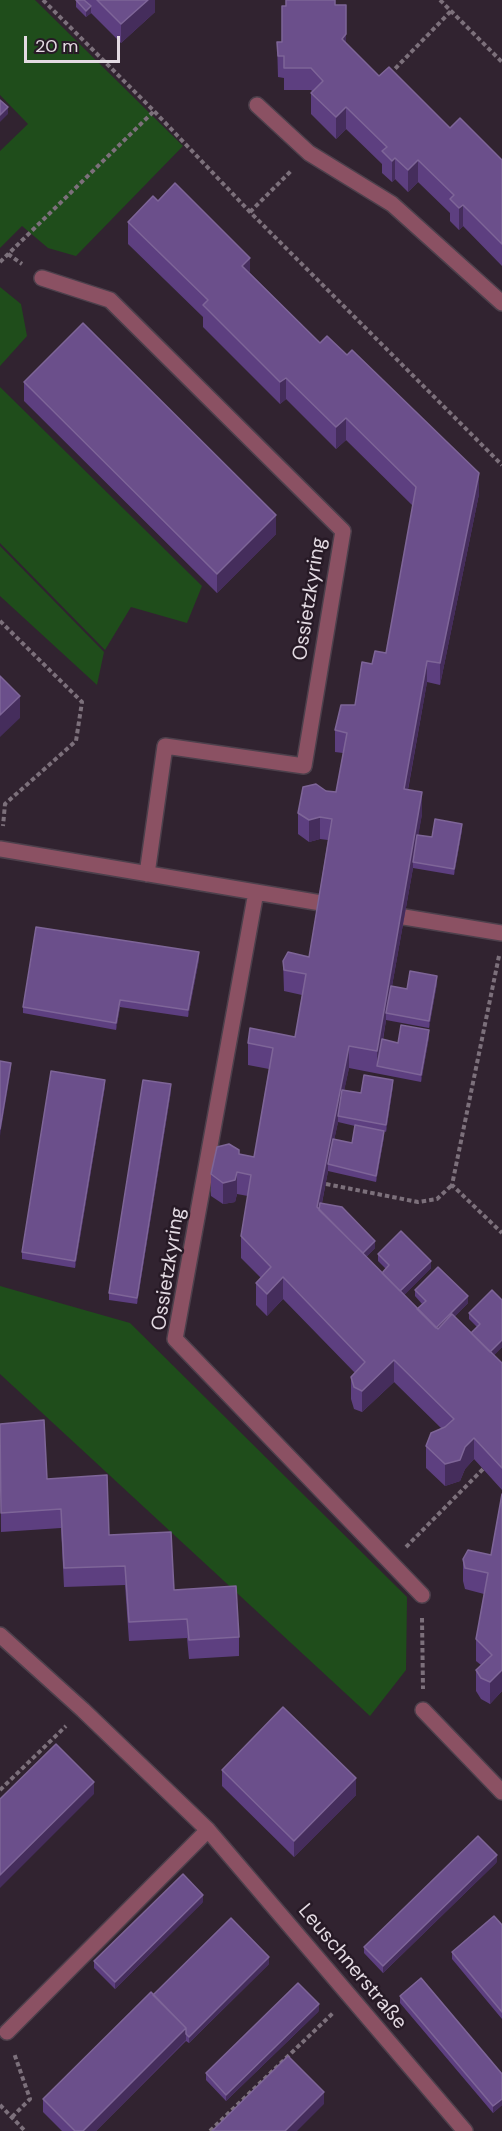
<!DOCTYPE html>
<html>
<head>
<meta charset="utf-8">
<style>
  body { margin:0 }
  #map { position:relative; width:502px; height:2131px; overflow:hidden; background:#312330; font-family:"DM Sans",sans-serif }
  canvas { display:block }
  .scale { position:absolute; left:24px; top:36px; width:96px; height:27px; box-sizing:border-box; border:3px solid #e3dae2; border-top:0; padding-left:8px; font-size:18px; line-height:21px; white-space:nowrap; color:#e3dae2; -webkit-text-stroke:4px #271a26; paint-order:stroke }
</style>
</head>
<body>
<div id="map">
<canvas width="502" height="2131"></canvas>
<div class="scale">20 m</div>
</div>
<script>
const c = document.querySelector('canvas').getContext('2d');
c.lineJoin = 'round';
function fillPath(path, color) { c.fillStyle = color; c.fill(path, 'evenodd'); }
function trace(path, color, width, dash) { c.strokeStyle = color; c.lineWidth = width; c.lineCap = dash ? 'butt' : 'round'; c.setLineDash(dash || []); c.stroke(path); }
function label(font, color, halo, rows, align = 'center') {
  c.font = font + ' "DM Sans",sans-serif'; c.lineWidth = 5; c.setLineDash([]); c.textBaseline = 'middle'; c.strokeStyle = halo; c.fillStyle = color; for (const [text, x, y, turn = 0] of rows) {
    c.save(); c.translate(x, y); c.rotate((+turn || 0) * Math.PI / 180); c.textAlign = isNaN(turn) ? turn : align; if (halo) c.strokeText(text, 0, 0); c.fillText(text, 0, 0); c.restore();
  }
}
const green = new Path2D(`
  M0,0h35l148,146 -107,110 -28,-8 -26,-22 -22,22v-97l28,-27 -28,-29z
  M0,287l21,17 6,32 -27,30z
  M0,387l202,199 -15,37 -56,-16 -26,43 -105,-107z
  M0,546l104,106 -7,33 -97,-89z
  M0,1286l130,37 277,274 -1,73 -36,46 -370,-342z`);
const path = new Path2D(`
  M43,0l111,111 96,101 252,253
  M440,0l62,62
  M390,74l61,-63
  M250,212l42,-42
  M8,254l14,10
  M0,262l154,-151
  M0,621l82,81 -6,39 -71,63 -2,22
  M499,956l-47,229 50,48
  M326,1184l92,18 19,-3 15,-14
  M406,1547l78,-79
  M422,1618l1,71
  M0,1790l66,-64
  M0,2105l25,26
  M12,2117l18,-18 -16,-46
  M210,2131l123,-118`);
const minor = new Path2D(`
  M257,105l52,48 83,51 110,99
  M42,278l68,22 233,231 -39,235 -139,-20 -18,128
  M0,849l321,54
  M256,892l-81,447 247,256
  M404,917l98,16
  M0,1635l83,75 125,120 257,301
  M423,1710l79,82
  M7,2032l201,-202`);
const wall = new Path2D(`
  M76,0h79v12l-34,31 -30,-30 -5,4 -10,-10z
  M335,5l11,38 33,33 71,52 52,32v106l-39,-40 -4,4 -9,-9v-8l-32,-31 -10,10 -13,-13 -3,3 -10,-9v-9l-36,-35 -10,10 -25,-25v-21l1,-2 -1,-1h-27v-12l-6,-1 -1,-35h5l4,-36z
  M158,201l92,72 70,70 159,151 -39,191 -13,-3 -19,108 14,24 -4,21 14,2 30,-7 -8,45 -41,-7 -21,118 15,3 30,-6 -8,45 -43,-8 -3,20 15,3 31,-6 -8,45 -72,-14 -5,22 17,3 32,-7 -7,46 -2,-1v6l-8,45 -48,-11 -6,32 53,45 -9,9 16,16 4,-4 -8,-8v-7l53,14 -27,27 13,14 5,-5 -7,-8v-6l53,13 -14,14 17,16 6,-6 -8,-8v-6l33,-13v47l-8,8 8,8v127l-28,-31 -9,10 -5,12 -15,5 -19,-18v-22l16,-17 -48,-47 -32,30 -8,-3 -3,-10v-22l4,-4 -72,-74 -16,17 -11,-11v-22l5,-5 -20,-20v-22l7,-40 -11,-2 -2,8 -12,2 -12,-8v-22l28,-20 15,3 15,-88 -21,-4v-22l47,-6 7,-42 -18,-4 -1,-30 26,-4 19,-117 -8,-1 -11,3 -11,-8v-21l28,-22 10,1 7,-39 -8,-1v-22l20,-25 17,-41 14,-11 27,-147 -67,-66 -10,9 -50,-50 -6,5 -77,-77v-10l-75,-73v-22zM338,1122l17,4 -3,17 -18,-3z
  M24,382l252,152 -59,59 -193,-192z
  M199,959l-11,58 -68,-10 -4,23 -93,-17v-6z
  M105,1086l-30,182 -53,-9v-7z
  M171,1091l-34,213 -28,-4v-7z
  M0,1424l47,55 62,56 65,55 65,47v19l-50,3 -2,-21 -58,3 -4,-56 -61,2 -3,-59 -60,4z
  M502,1494v197l-12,13 -9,-5 -5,-8v-21l5,-5 -5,-4v-22l8,-45 -19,-5 -2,-8v-22l28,-4z
  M222,1770l134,25 -62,62 -72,-71z
  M497,1862l-114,111 -19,-20v-6z
  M203,1902l-88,87 -21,-21v-7z
  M502,1925v94l-50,-60v-7z
  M269,1964l-80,79 -3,-2 -90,90h-34l-19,-19v-13l110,-104z
  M400,1996l102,78v31l-9,8 -93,-110z
  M319,2011l-93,90 -20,-21v-7z`);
const shadedWall = new Path2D(`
  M148,0h7v12l-34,31v-19z
  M91,6v7l-5,4v-6z
  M346,34v22l-4,-17z
  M8,107v7l-8,8v-7z
  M346,107v22l-10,10v-22z
  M395,158v21l-3,3v-21z
  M418,160v22l-10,10v-22z
  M463,205v21l-4,4v-22z
  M250,258v21l-8,-13z
  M286,378v21l-6,5v-22z
  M346,418v22l-10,9v-22z
  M479,473v21l-39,191v-22z
  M276,515v19l-59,59v-19z
  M427,661v21l-23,129v-22z
  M20,696v22l-20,19v-22z
  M422,792v22l-8,48h-1v6l-26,146 -1,-1v7l-8,47 -1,-1v-15z
  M320,817v22l-11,3v-22z
  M462,824v6l-8,45v-6z
  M199,952v7l-11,58v-7z
  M437,976v7l-8,45v-7z
  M120,1000v7l-4,23v-7z
  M429,1030v7l-8,45v-7z
  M349,1046v22l-10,48h-1v6l-9,43 -1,-1v7l-10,52 -1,-16z
  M11,1063v6l-11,67v-7z
  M105,1080v6l-30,182v-7z
  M393,1080v6l-7,46v-7z
  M171,1084v7l-34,213v-6z
  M384,1131v6l-8,45v-6z
  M237,1172v22l-2,8 -12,2v-21z
  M375,1241v7l-20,20v-7z
  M431,1261v7l-38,38v-7z
  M283,1277v22l-16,17v-22z
  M468,1296v7l-39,39v-7z
  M502,1340v7l-19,19v-7z
  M394,1360v22l-32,30v-21z
  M474,1438v21l-9,10 -5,12 -15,5v-22l20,-17z
  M502,1670v21l-12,13v-22z
  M356,1778v17l-62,62v-16z
  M94,1782v12l-94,94v-13z
  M497,1855v7l-114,111v-7z
  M203,1895v7l-88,87v-7z
  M269,1957v7l-80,79v-6z
  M319,2004v7l-93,90v-6z
  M186,2028v12l-90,91h-13z
  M324,2092v12l-27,27h-12z
  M502,2099v6l-9,8v-7z`);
const building = new Path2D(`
  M76,0h8l7,6 -5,5z
  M97,0h51l-27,24z
  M286,0h49v5h11v29l-4,5 37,37 10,-9 61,61 10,-10 42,42v84l-39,-39 -4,3 -9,-9 4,-4 -36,-35 -10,10 -13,-12 -3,3 -10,-10 5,-4 -41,-40 -10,10 -25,-24 12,-12 -12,-13h-27v-12h-6l-1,-14h5v-36h4z
  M0,100l8,7 -8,8z
  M175,183l75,75 -8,8 78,77 7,-7 20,19 5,-5 127,123 -39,190 -13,-2 -23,128 18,3 -45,259 -28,-5 -32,161 121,122 14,-15 50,49v105l-28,-30 -9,9 -5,13 -15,4 -19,-18 5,-13 14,-6 9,-8 -60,-59 -32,31 -8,-4 -3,-10 14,-15 -82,-85 -16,17 -11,-11 15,-16 -30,-31 10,-61 -14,-3 -2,8 -12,3 -12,-9 6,-27 12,-3 10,6v4l15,3 19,-109 -25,-5 2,-15 45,9 11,-63 -22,-4 -1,-9 5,-9 21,5 23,-138 -12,-2 -11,3 -11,-7 5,-26 13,-3 10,7 10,1 11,-59 -12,-3 6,-25h14l7,-43 10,2 3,-13 11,2 30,-166 -70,-69 -10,9 -50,-49 -6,4 -77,-77 5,-5 -80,-78 25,-26 5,5z
  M83,323l193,192 -59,59 -193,-192z
  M0,676l20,20 -20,19z
  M435,819l27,5 -8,45 -41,-7 4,-27 15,2z
  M36,927l163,25 -11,58 -68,-10 -4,23 -93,-16z
  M410,971l27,5 -8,45 -43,-8 5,-27 16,3z
  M401,1025l28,5 -8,45 -44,-9 5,-27 16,4z
  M0,1061l11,2 -11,66z
  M51,1071l54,9 -30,181 -53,-9z
  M364,1075l29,5 -7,45 -48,-9 4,-26 19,3z
  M143,1080l28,4 -34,214 -28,-5z
  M355,1125l29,6 -8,45 -48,-12 5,-25 19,4z
  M320,1203l22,4 33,34 -12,12 -44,-43z
  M401,1231l30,30 -31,30 -18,-18 7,-8 -11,-11z
  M438,1267l30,29 -32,32 -19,-19 9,-8 -11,-11z
  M492,1290l10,10v40l-12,12 -19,-19 9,-9 -11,-11z
  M44,1420l3,59 60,-4 2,60 62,-3 3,58 62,-4 3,51 -50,3 -2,-21 -58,3 -4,-56 -61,2 -3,-59 -60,4 -1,-89z
  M502,1494v176l-12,12 -9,-4 -5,-8 16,-15 -16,-16 12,-66 -23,-5 -2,-9 5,-9 23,5z
  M283,1707l73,71 -62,63 -72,-71z
  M56,1744l38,38 -94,93v-76z
  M478,1836l19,19 -114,111 -19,-19z
  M183,1874l20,21 -88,87 -21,-21z
  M494,1916l8,9v87l-50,-60z
  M231,1918l38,39 -80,80 -3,-3v-6l-33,-33z
  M421,1978l81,96v25l-9,7 -93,-110z
  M298,1983l21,21 -93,91 -20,-22z
  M151,1992l35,36 -103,103h-8l-32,-32z
  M288,2056l36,36 -39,39h-73z`);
const streetNames = [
  ["Ossietzkyring",310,599,-81],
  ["Ossietzkyring",169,1269,-81],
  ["Leuschnerstraße",352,1967,50]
];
fillPath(green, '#1f4d1b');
trace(minor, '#4d404c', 18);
trace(path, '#7c707b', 4, [4.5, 3]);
trace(minor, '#8b5163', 15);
fillPath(wall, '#5d3f80');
fillPath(shadedWall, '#452d5c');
fillPath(building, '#6b4f8b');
trace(building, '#7e6598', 1.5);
label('20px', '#e3dae2', '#271a26', streetNames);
</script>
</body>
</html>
